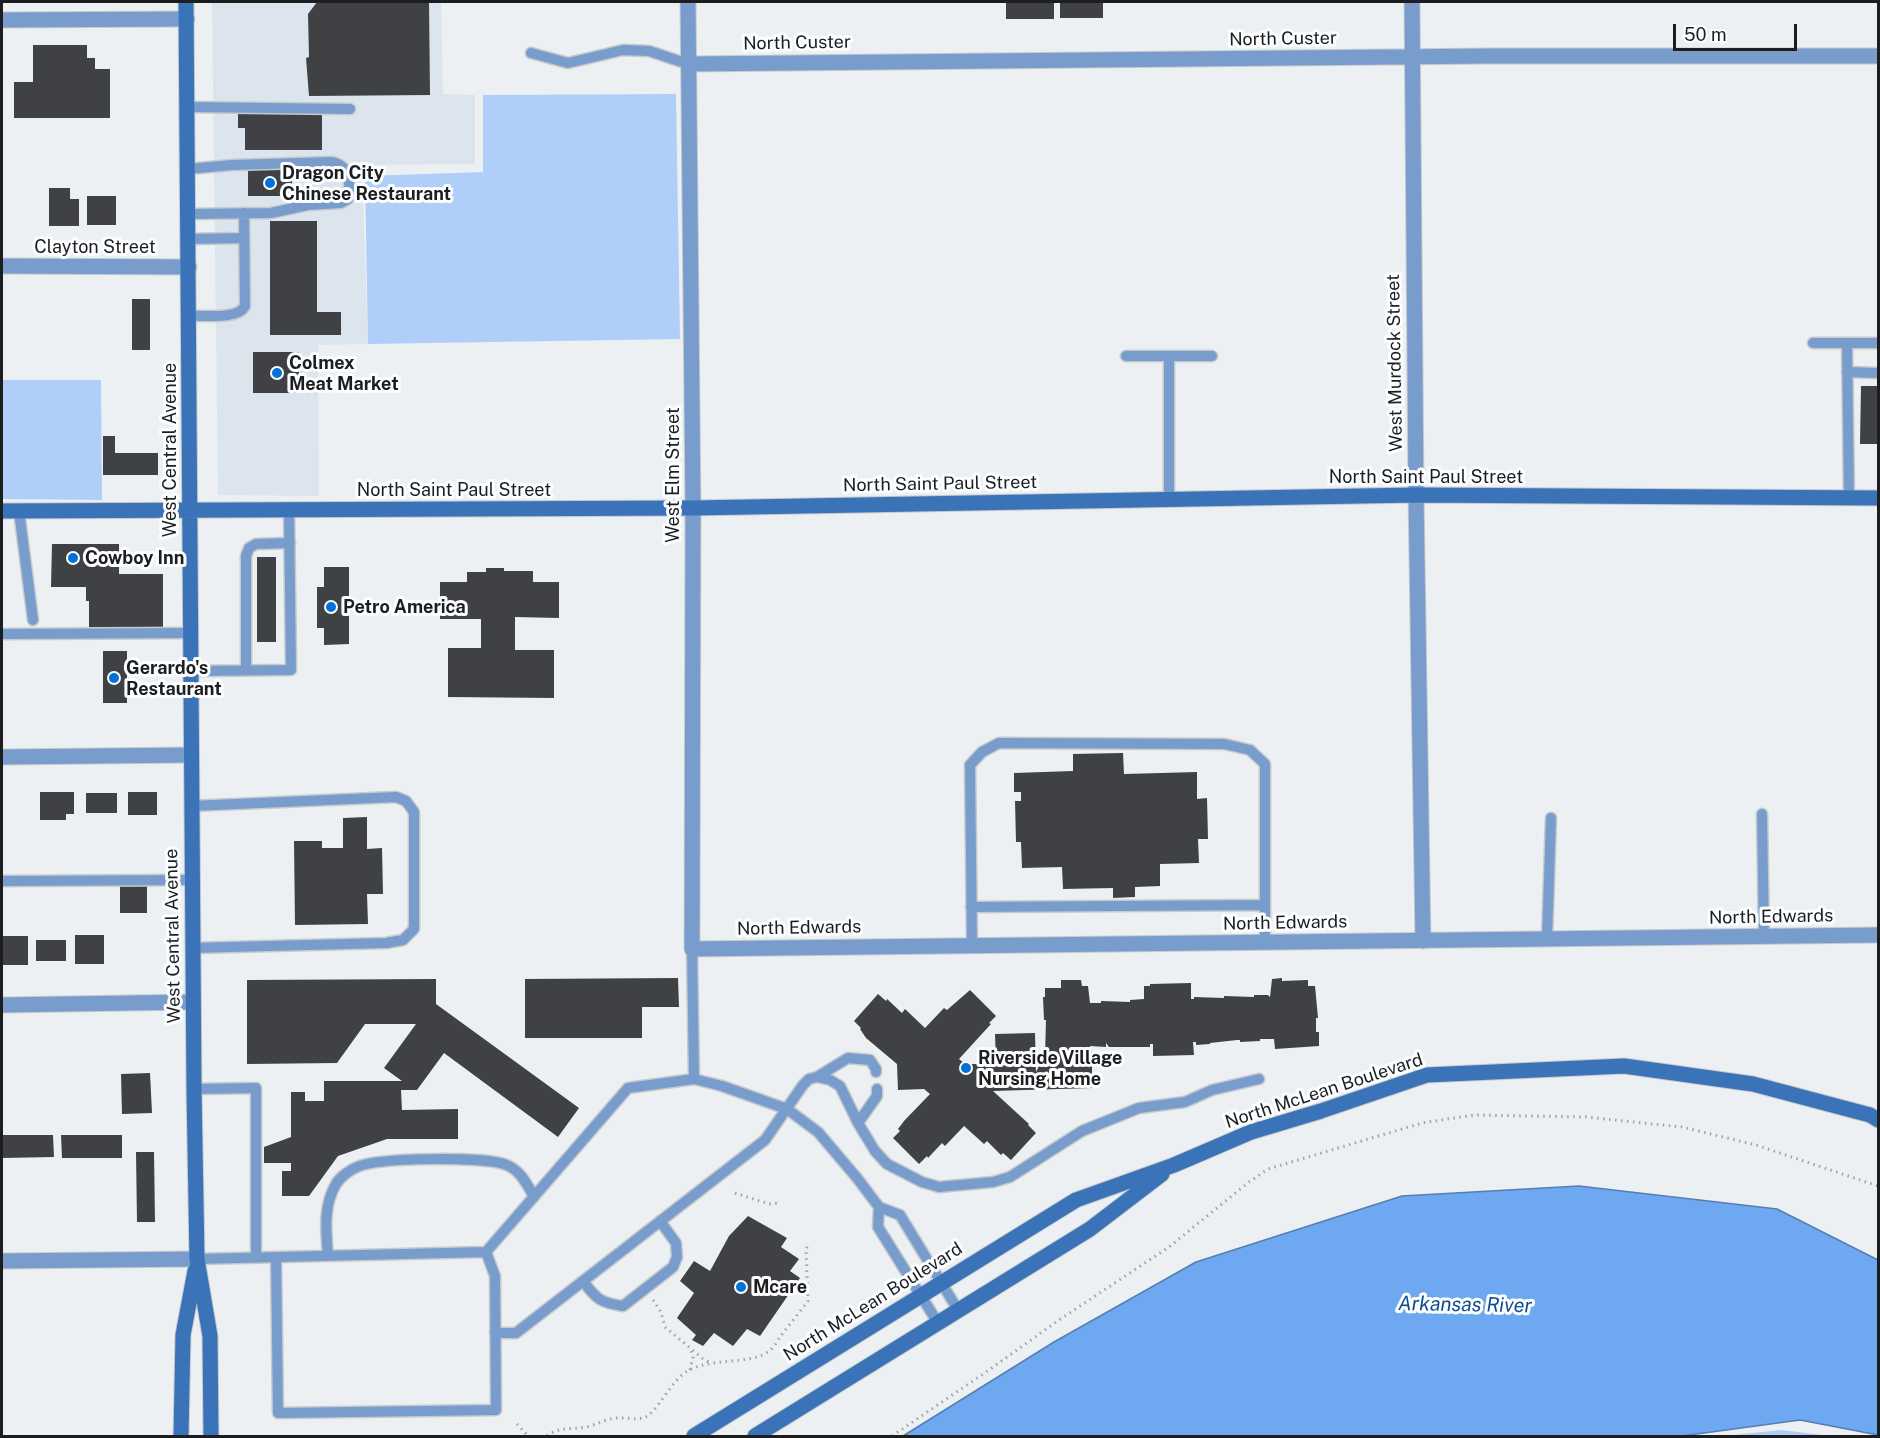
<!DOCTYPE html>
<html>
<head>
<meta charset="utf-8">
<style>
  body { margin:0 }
  #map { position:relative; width:1880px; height:1438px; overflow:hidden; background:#edf0f3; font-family:"Public Sans",sans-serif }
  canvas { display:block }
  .frame { position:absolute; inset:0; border:3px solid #1c1d1e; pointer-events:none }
  .scale { position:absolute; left:1673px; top:24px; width:124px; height:27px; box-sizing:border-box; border:3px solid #1c1d1e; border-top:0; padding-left:8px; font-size:18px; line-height:21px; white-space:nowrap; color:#1c1d1e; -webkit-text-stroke:4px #fbfdff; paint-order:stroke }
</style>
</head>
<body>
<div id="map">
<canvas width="1880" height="1438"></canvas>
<div class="frame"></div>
<div class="scale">50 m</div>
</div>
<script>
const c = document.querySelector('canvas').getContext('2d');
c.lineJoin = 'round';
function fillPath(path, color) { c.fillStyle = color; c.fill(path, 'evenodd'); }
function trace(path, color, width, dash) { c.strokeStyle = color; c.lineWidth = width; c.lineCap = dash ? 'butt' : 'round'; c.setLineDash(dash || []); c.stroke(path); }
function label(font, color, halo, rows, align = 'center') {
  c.font = font + ' "Public Sans",sans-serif'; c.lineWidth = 6; c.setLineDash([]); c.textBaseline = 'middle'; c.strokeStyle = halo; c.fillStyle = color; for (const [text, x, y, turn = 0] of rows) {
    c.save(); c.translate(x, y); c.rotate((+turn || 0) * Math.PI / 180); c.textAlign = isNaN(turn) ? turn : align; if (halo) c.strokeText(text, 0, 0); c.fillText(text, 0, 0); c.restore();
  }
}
const built = new Path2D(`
  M212,2h229l2,92 32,1v69l-113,1 6,179 -50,1 1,151 -101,-1z`);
const green = new Path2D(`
  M676,94l4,245 -312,5 -3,-168 118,-4v-77z
  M2,380h99l1,120 -100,-1z
  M1781,1430l51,6h-108z`);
const water = new Path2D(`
  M1579,1186l198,23 101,51v175l-78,-15 -118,16h-779l151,-94 142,-80 206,-66z`);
const building = new Path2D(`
  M317,2h112l1,93 -121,1 -3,-38 3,-1 -1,-43z
  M1006,2h48v17h-48z
  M1060,2h43v16h-43z
  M33,45h54v13h8v11h15v49h-96v-36h19z
  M238,113h84v37h-77v-22h-7z
  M248,169h44v27h-44z
  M49,188h21v11h9v27h-30z
  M87,196h29v29h-29z
  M270,221h47v91h24v23h-71z
  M132,299h18v51h-18z
  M253,352h46v41h-46z
  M1861,386h17v58h-18z
  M103,436h12v17h43v22h-55z
  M52,544h67v30h44v53h-74v-26h-3v-14h-35z
  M257,557h19v85h-19z
  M324,567h25v77l-25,1v-17h-7v-41h7z
  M486,568h18v3h29v11h26v36l-44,-1v33h39v48l-106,-1v-49h33v-29h-41v-37h27v-10h19z
  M103,651h24v52h-24z
  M1123,753l1,21 73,-2v27l10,-1 1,41h-10l1,24 -39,1v22l-25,1v10l-22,1v-10l-50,1 -1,-22 -40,1 -1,-26h-5l-1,-41h6v-9h-7v-19l59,-2v-17z
  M40,792h34v22h-8v6h-26z
  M128,792h29v23h-29z
  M86,793h31v20h-31z
  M367,817v32l15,-1 1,46h-16l1,30 -73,1 -1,-84h28v7h21v-30z
  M120,885h27v28h-27z
  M75,935h29v29h-29z
  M2,936h26v29h-26z
  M36,940h30v21h-30z
  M678,978l1,29h-37v31h-117v-59z
  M1282,978v3l26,-1v6h7l3,32h-2v14h3v14l-44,3 -1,-10h-14v2l-20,1v-2h-3l-27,3v1l-14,1v-3h-3l1,13 -41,1v-12h-3v3h-41l-3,-4v4l-16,-1v4h2v38l-99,3 36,33 -1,1 8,8 -25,27 -8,-7 -2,2 -14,-14 -3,3 -20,-18 -19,20 -3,-3 -14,15 -1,-2 -8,8 -26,-26 7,-7 -2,-2 6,-8 26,-27 -6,-5 -26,1 -1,-26 -31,-26 -6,-9 1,-1 -7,-7 24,-27 8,7 1,-2 15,14 3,-4 20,19 19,-20 3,2 23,-20 26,26 -7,7 2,1 -32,35 6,5h31l-1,-30 40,-1 1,39 5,-10 7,-1v-4h-3l1,-37h-2l-1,-23h2v-9h16v-8h20l1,6h6l2,17h11v-2l29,1v-2l14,-1v-13h6v-2l41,-1v16h3v-2l30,1v-2l30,1v-2h14l2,2 2,-18z
  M436,979v25l143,104 -21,29 -114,-84 -27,37h-16l1,20 56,-1v30h-71l-49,17 -29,40h-27v-25h9v-8h-27v-16l27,-10v-45h14v9h19v-20h78l-18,-13 32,-44h-51l-28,39 -90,1v-84z
  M150,1073l2,40 -30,1 -1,-40z
  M2,1135h51l1,22 -52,1z
  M61,1135h61v23h-60z
  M136,1152h18l1,70h-18z
  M748,1216l39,22 -6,9 18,12 -9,12 10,7 -40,58 -13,-7 -14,17 -19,-13 -11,13 -11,-6 4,-5 -19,-17 17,-25 -14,-12 14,-20 16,10 19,-35z`);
const path = new Path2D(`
  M735,1193l34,11 10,-1
  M653,1300l8,12 4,15 37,31 7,4
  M690,1370l3,-13 -2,-6
  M517,1424l11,12
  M547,1436c13,-10 24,-6 39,-9 10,-2 19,-8 30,-9 9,-1 19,2 27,0 13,-3 27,-36 43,-46 25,-16 65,-6 83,-21 5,-3 8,-10 11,-14 9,-12 19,-24 28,-36l-2,-52 3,-5
  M892,1436l97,-66 67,-48 113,-75 80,-65 19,-13 154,-46 52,-8 112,2 96,10 74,18 122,41`);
const lane = new Path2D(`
  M531,53l37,10 55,-13 26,1 39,13
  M187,107l163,2
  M188,169l44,-4 99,-3c19,3 20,21 17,37l-7,4 -33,2 -37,8 -83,1
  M188,239l56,-1
  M189,316c15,-1 49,4 56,-10l-1,-93
  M1813,343h65
  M1847,343l2,155
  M1126,356h86
  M1847,372l31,1
  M1169,500v-144
  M19,511l14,109
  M2,634l188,-1
  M246,670v-114l3,-8 7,-4 34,-1
  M190,671l101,-1 -2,-160
  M191,806l205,-9 10,4 8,11v117l-11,11 -17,3 -194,5
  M1762,814l2,123
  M2,881l190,-1
  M971,907l294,-2
  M1547,939l4,-121
  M972,946l-2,-181 12,-13 17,-9 225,1 26,6 15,14v178
  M692,949l2,130 28,7 65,23 31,23 39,46 22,29 21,8 58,95
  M817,1077l31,-19 22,2 6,9v3
  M194,1089l62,-1v170
  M858,1123l19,-27v-7
  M879,1207l-1,20 60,96
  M328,1256c-2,-25 -5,-50 8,-72 4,-7 14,-14 21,-17 22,-10 125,-10 147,-3 16,5 23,20 30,33
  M276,1257l2,156 218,-3 -1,-134 -9,-24
  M197,1259l289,-7 142,-164 66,-9
  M583,1281c13,18 18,22 40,25l50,-39 4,-10 -1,-14 -16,-22
  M495,1333h21l249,-193 38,-55 6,-6 8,-2 13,3 10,6 18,37 17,28 12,13 35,18 17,5 54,-5 17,-5 72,-46 57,-23 46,-6 27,-12 47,-11`);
const street = new Path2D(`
  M688,2l5,506 -1,441 1186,-14
  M1412,2l4,493 7,446
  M2,20l185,-1
  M688,64l801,-8h389
  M2,266l187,1
  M2,757l188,-2
  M2,1005l191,-3
  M2,1261l195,-2`);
const secondary = new Path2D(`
  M186,2l8,1087 3,170 13,77 1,100
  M2,511l691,-3 723,-13 462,3
  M181,1436l2,-101 12,-64
  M694,1436l382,-236 98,-35 77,-33 70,-21 106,-36 197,-9 129,18 117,31 8,5
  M755,1436l335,-207 72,-55`);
const markers = [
  [270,183,6,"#0471d8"],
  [277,373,6,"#0471d8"],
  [73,558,6,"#0471d8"],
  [331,607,6,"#0471d8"],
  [114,678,6,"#0471d8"],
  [966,1068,6,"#0471d8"],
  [741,1287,6,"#0471d8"]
];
const streetNames = [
  ["North Custer",1283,39,-1],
  ["North Custer",797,43,-1],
  ["Clayton Street",95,247],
  ["West Murdock Street",1395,363,-91],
  ["West Central Avenue",170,450,-90],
  ["West Elm Street",673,475,-90],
  ["North Saint Paul Street",1426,477],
  ["North Saint Paul Street",940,484,-1],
  ["North Saint Paul Street",454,490],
  ["North Edwards",1771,917,-1],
  ["North Edwards",1285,923,-1],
  ["North Edwards",799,928,-1],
  ["West Central Avenue",173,936,-91],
  ["North McLean Boulevard",1324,1091,-18],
  ["North McLean Boulevard",873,1302,-32]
];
const poiNames = [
  ["Dragon City",282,173],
  ["Chinese Restaurant",282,194],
  ["Colmex",289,363],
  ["Meat Market",289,384],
  ["Cowboy Inn",85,558],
  ["Petro America",343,607],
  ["Gerardo's",126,668],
  ["Restaurant",126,689],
  ["Riverside Village",978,1058],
  ["Nursing Home",978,1079],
  ["Mcare",753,1287]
];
const waterNames = [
  ["Arkansas River",1465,1305,1]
];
fillPath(built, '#dce4ed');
fillPath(green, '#afcff9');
fillPath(water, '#6ea8f1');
trace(water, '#557eb2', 1.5);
fillPath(building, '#3f4144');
trace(lane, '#c7cacd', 13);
trace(street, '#c7cacd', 17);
trace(secondary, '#c7cacd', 17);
trace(path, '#a0a3a5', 3, [1.5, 4.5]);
trace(lane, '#789dcd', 10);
trace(street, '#789dcd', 15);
trace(secondary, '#3b73b9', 15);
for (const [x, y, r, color] of markers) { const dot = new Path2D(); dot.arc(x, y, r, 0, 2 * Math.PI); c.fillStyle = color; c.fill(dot); trace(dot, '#fbfdff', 2); }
label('18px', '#1c1d1e', '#fbfdff', streetNames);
label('bold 18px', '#1c1d1e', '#fbfdff', poiNames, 'left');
label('italic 20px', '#124c8d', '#fbfdff', waterNames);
</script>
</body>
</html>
